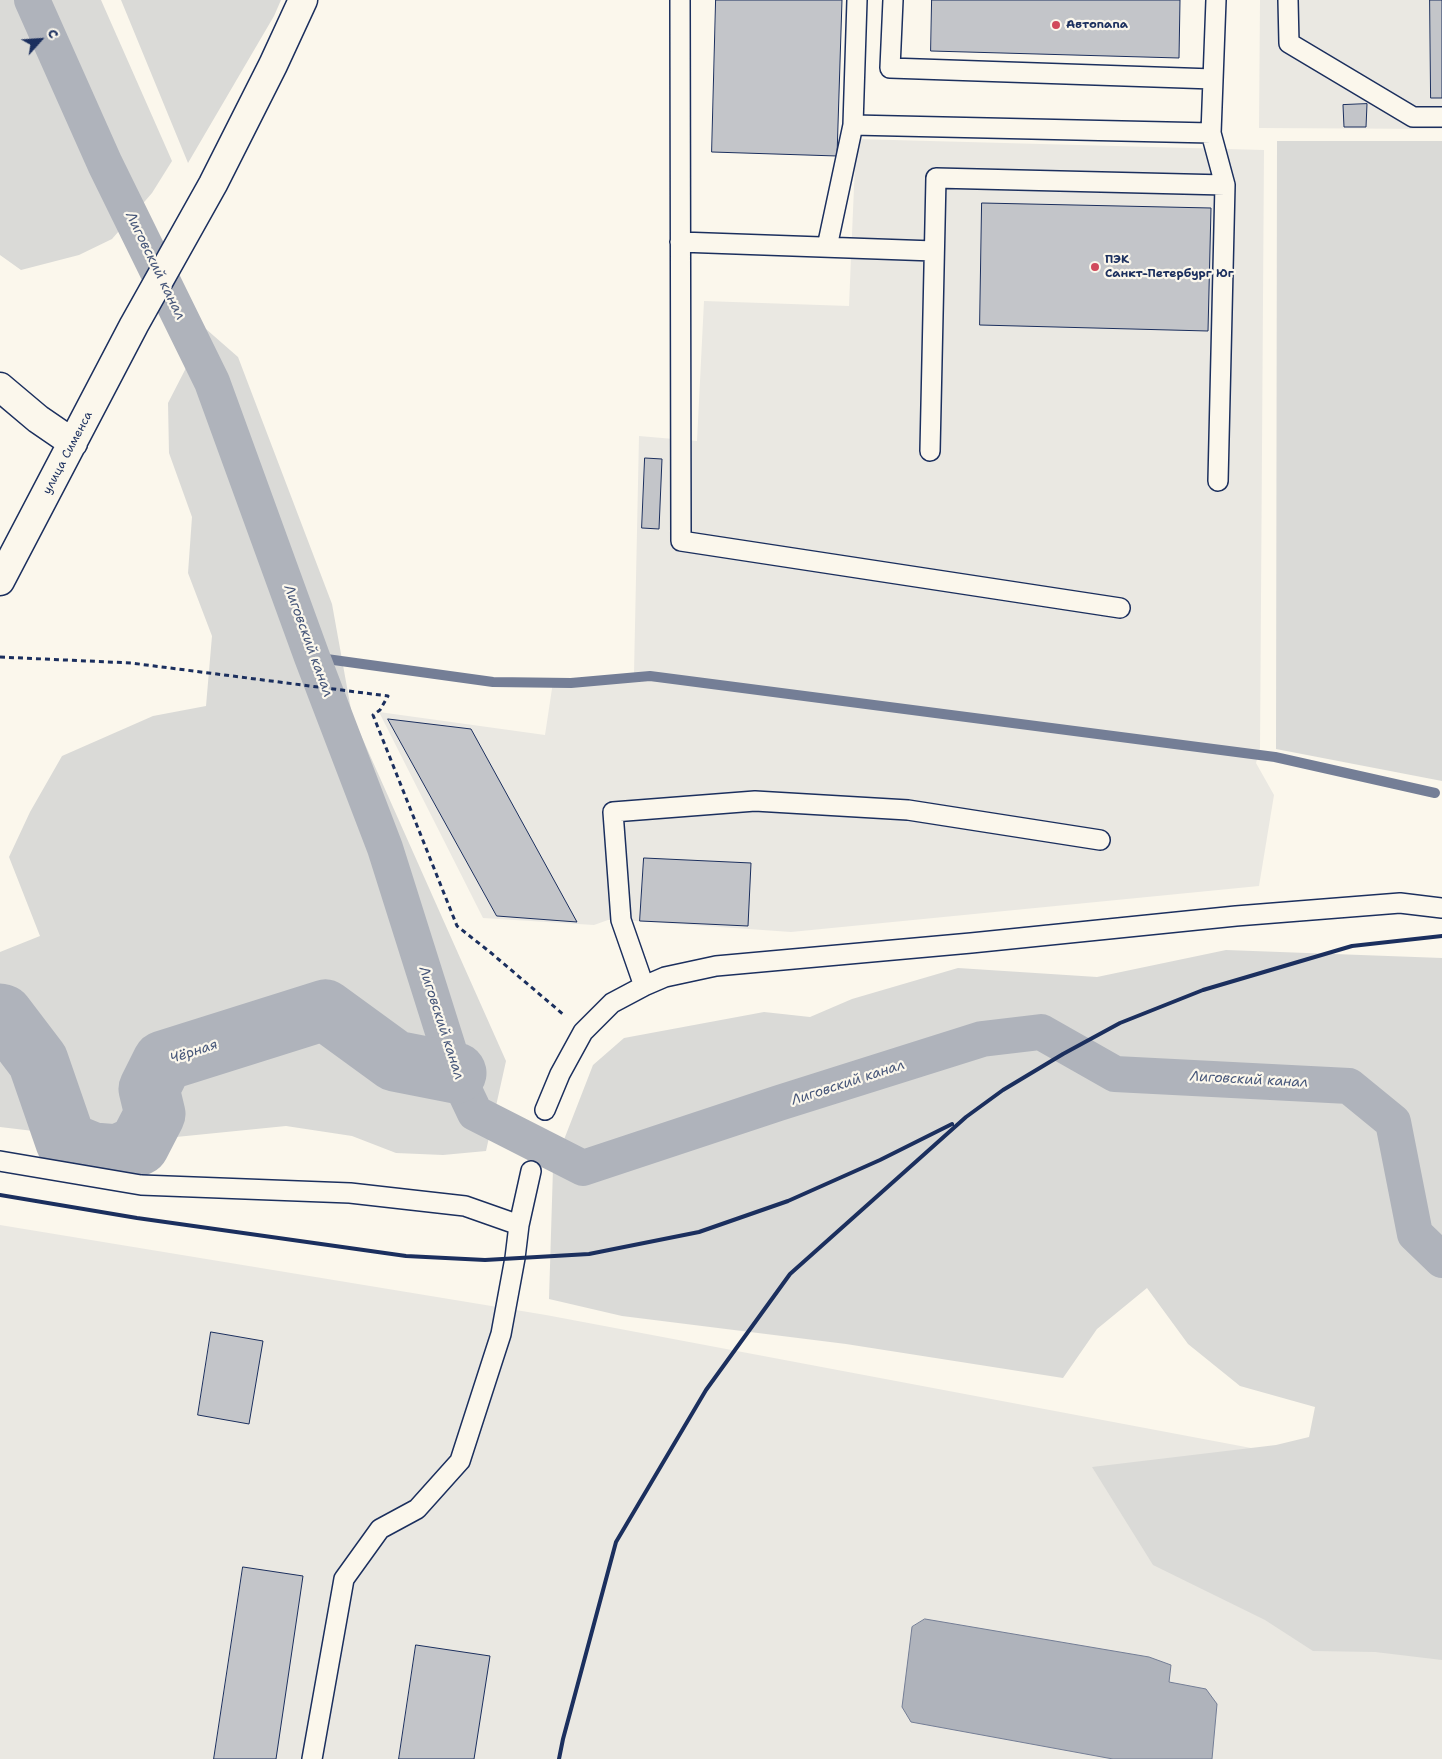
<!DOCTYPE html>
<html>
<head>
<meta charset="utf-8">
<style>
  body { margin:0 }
  #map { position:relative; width:1442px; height:1759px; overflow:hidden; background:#fbf7ec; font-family:"Shantell Sans",sans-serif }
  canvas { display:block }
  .north { position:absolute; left:15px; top:15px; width:50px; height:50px; -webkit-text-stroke:4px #fbf7ec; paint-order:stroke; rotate:64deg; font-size:14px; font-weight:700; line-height:20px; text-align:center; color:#1b2f5e }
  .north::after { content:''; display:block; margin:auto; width:18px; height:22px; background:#1b2f5e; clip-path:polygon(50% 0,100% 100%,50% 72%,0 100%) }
</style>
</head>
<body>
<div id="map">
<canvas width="1442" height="1759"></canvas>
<div class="north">С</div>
</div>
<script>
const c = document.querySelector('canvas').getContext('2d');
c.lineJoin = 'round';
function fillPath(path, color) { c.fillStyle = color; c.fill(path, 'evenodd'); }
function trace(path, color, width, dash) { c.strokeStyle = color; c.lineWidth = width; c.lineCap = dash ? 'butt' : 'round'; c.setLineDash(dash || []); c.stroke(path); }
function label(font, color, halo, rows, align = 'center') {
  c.font = font + ' "Shantell Sans",sans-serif'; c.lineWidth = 4.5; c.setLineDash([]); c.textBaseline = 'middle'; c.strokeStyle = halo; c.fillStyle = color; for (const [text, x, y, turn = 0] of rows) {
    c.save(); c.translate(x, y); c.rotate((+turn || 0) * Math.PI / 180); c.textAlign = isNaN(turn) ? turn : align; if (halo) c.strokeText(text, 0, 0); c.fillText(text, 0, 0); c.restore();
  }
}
const built = new Path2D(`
  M1260,0h182v129l-183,-1z
  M856,139l408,11 -4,598 -4,15 18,32 -15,91 -468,46 -170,-12h-13l-14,5 -111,-7 -104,-206 166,23 8,-53 81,-9 5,-237 58,5 7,-140 145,5z
  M0,1225l546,90 896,169v275h-1442z`);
const green = new Path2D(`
  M0,0h101l71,161 -20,32 -40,46 -33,16 -58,15 -21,-15z
  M121,0h160l-7,16 -86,147z
  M1277,141h165v640l-166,-32z
  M206,329l32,28 94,247 20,111 154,346 -20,90 -43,4 -47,-2 -44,-17 -66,-10 -120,12 -47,23 -52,-26 -67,-8v-175l40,-16 -31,-79 21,-45 32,-56 91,-40 53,-10 6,-70 -24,-63 4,-56 -23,-64 -1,-50z
  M1226,950l216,8v702l-67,-8 -62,-1 -48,-31 -112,-55 -61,-98 184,-22 33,-8 6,-30 -75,-21 -52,-42 -41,-56 -50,41 -34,49 -217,-34 -224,-28 -73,-17 4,-131 40,-103 31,-27 140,-26 46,5 42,-18 106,-31 139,9z`);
const water = new Path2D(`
  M925,1619l224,38 22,8 -2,17 37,7 11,15 -5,55h-99l-202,-37 -9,-15 10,-80z`);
const stream = new Path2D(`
  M312,657l181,25 78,1 79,-7 625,81 160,36`);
const canal = new Path2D(`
  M32,0l73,164 107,218 100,275 73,191 71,225 19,40 108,55 196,-65 203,-64 59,-7 74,42 234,12 44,36 22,112 27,26`);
const river = new Path2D(`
  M0,1014l3,1 35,46 28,81 27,11 25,2 21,-10 16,-31 -6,-25 14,-28 162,-51 70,51 61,12`);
const building = new Path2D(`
  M716,0h126l-5,156 -125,-4z
  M932,0h248l-1,58 -248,-7z
  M1430,0h12v98h-11z
  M1367,104l-1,23h-22l-1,-22z
  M982,203l229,5 -3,123 -228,-6z
  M645,458l17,1 -3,70 -17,-1z
  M388,719l83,10 106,193 -80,-6z
  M644,858l107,5 -3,63 -108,-5z
  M211,1332l52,9 -14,83 -51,-9z
  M243,1567l60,9 -27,183h-62z
  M416,1645l74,11 -16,103h-75z`);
const path = new Path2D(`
  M0,657l131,6 257,33 -8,14 -7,5 84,211 33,26 74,63`);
const lane = new Path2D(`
  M680,0l1,541 439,67
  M893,0l-3,68 323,11
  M1216,0l-5,133 14,52
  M1288,0l1,43 124,74h29
  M853,125l358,8
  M680,242l254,9
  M827,247l26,-122 4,-125
  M930,451l6,-273 289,7 -7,296
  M644,986l-23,-66 -8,-108 142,-11 153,9 192,30
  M545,1110l15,-36 23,-42 29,-29 32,-17 21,-9 51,-11 255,-23 265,-27 164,-13 42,5
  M0,1161l141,24 209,8 115,13 54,19
  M312,1759l32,-180 36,-50 37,-20 43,-48 41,-127 14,-76 4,-33 12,-54`);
const street = new Path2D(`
  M0,387l38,32 35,24
  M0,581l134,-256 79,-141 60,-119 30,-65`);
const rail = new Path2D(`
  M0,1195l137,23 269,38 79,4 104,-6 110,-22 89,-31 92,-41 72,-36
  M559,1759l4,-20 53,-197 90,-152 84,-116 176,-157 37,-27 60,-36 57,-31 83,-33 149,-44 90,-10`);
const markers = [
  [1056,25,5,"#d1495b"],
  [1095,267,5,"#d1495b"]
];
const poiNames = [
  ["Автопапа",1066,25],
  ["ПЭК",1105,260],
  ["Санкт-Петербург Юг",1105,274]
];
const streetNames = [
  ["улица Сименса",68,453,-62]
];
const waterNames = [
  ["Лиговский канал",155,266,64],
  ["Лиговский канал",308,641,70],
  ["Лиговский канал",441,1023,72],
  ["Чёрная",194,1052,-18],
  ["Лиговский канал",1249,1080,3],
  ["Лиговский канал",848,1083,-18]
];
fillPath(built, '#eae8e2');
fillPath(green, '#dadad7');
fillPath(water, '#afb3bb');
trace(water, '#747e96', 1);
trace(stream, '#747e96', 10);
trace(canal, '#afb3bb', 36);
trace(river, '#afb3bb', 61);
fillPath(building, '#c3c5c9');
trace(building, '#1b2f5e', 1);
trace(lane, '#1b2f5e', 22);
trace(street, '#1b2f5e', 31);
trace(path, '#1b2f5e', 3, [5, 4]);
trace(lane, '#fbf7ec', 19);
trace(street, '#fbf7ec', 28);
trace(rail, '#1b2f5e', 4);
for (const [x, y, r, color] of markers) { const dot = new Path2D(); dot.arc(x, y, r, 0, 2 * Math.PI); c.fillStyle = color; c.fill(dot); trace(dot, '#fbf7ec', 2); }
label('bold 12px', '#1b2f5e', '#fbf7ec', poiNames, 'left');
label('12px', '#1b2f5e', '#fbf7ec', streetNames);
label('italic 14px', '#47577a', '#fbf7ec', waterNames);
</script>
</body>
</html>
